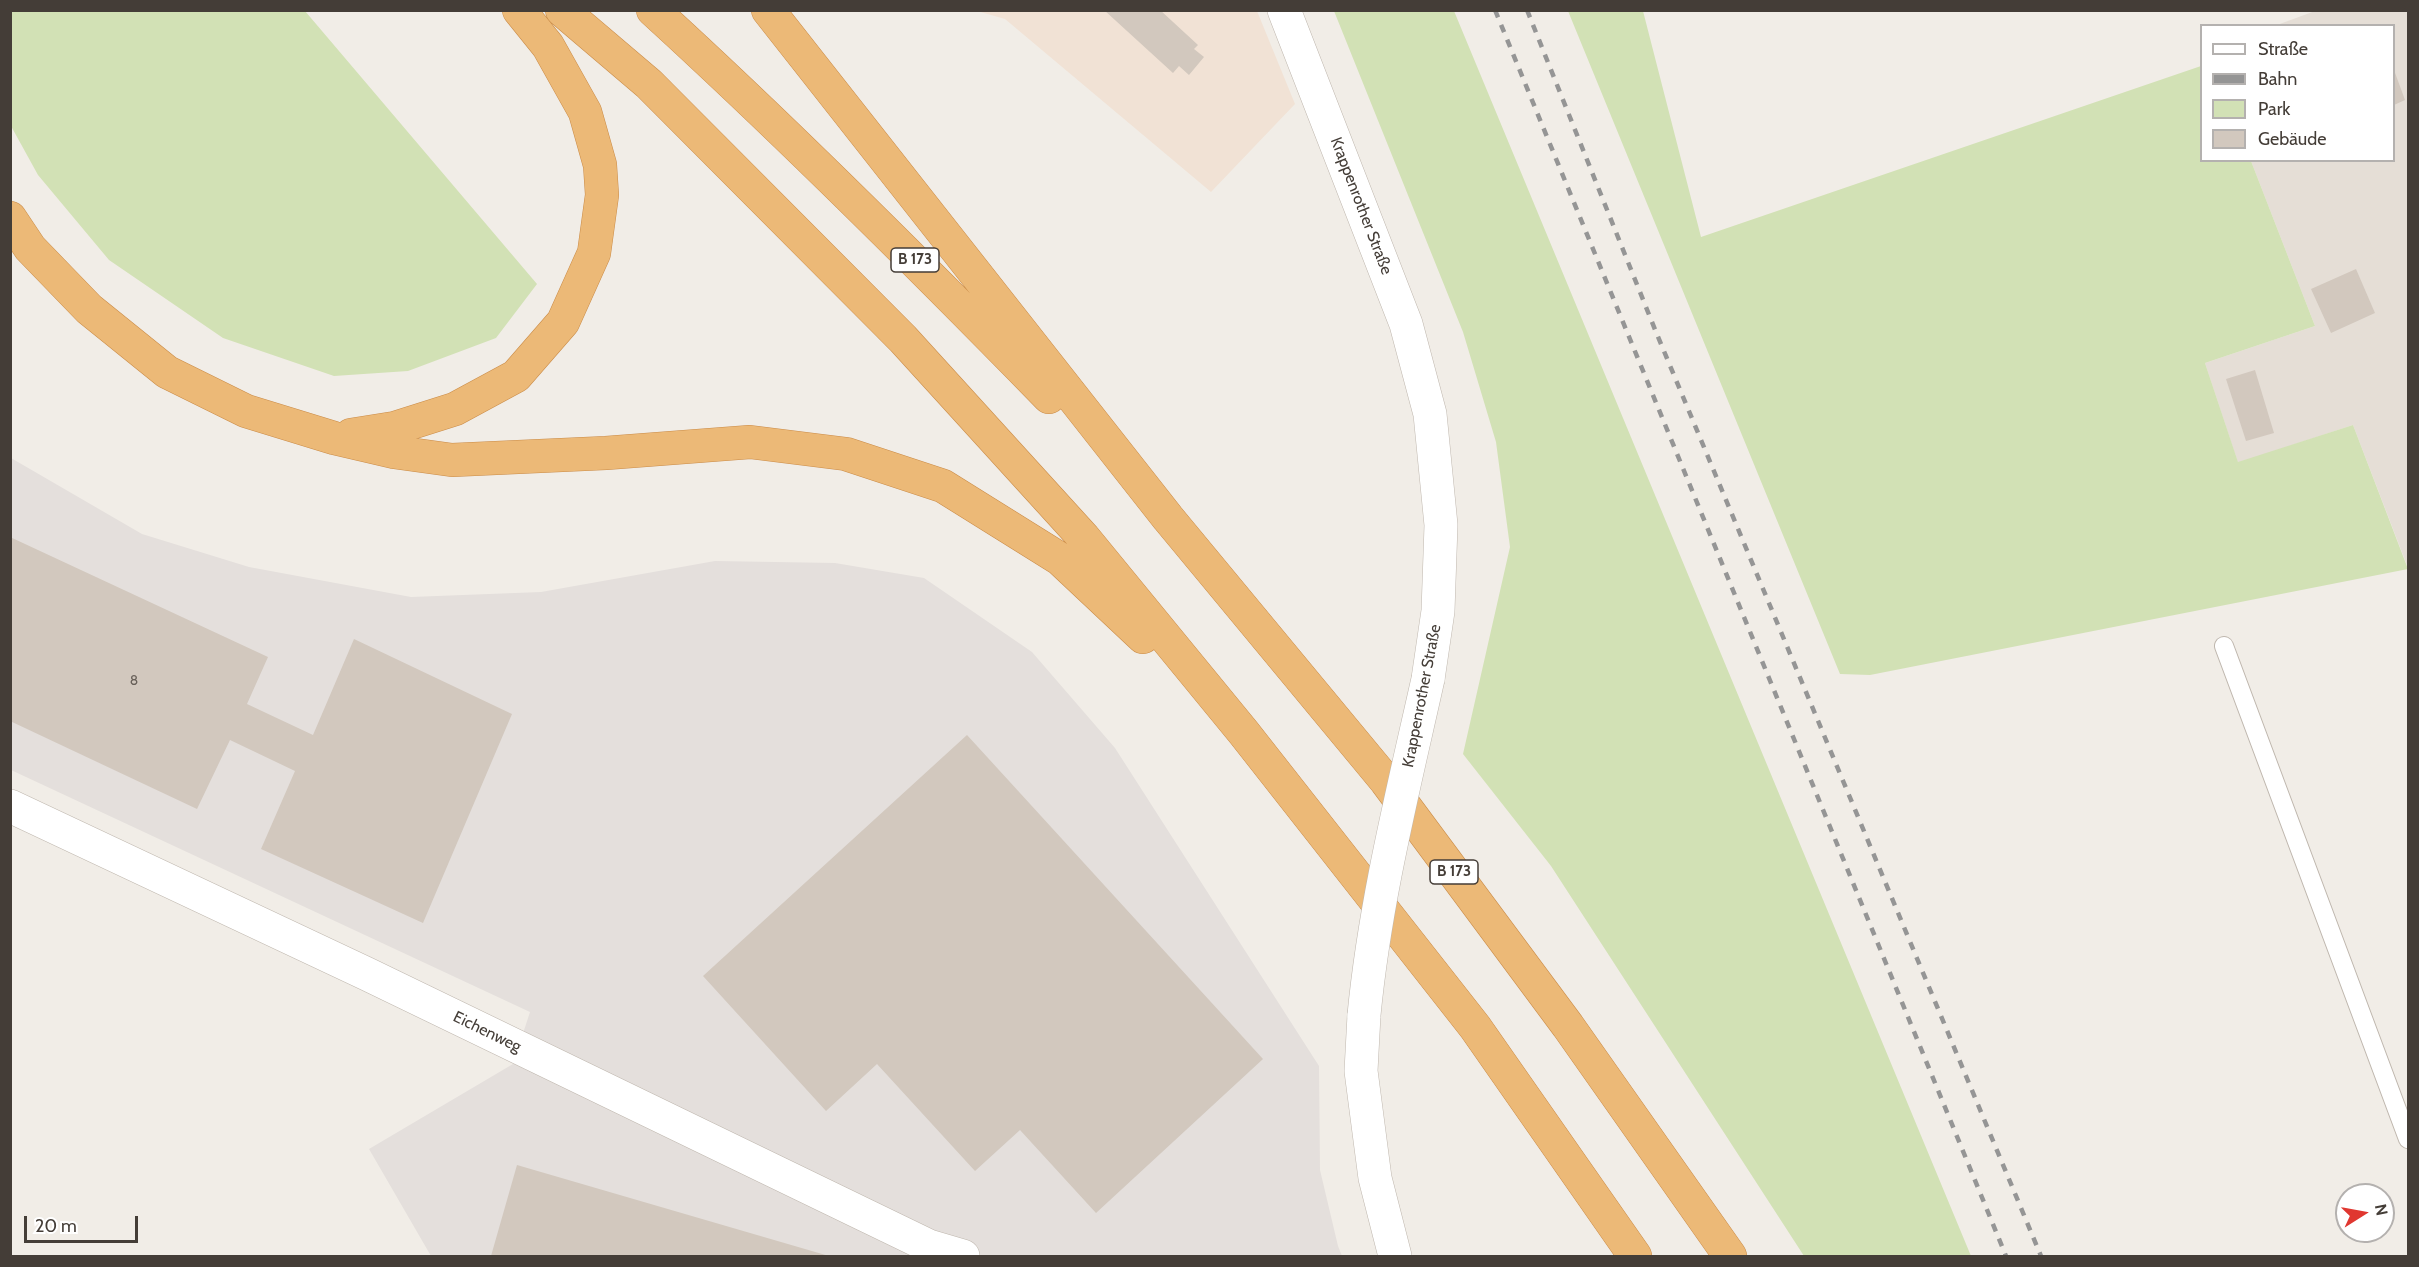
<!DOCTYPE html>
<html>
<head>
<meta charset="utf-8">
<style>
  body { margin:0 }
  #map { position:relative; width:2419px; height:1267px; overflow:hidden; background:#f1ede7; font-family:Cabin,sans-serif }
  canvas { display:block }
  .frame { position:absolute; inset:0; border:12px solid #443d37; pointer-events:none }
  .legend { position:absolute; left:2200px; top:24px; width:195px; height:138px; box-sizing:border-box; background:#fff; border:2px solid #b4b1af; margin:0; padding:8px 10px; list-style:none; font-size:18px; color:#443d37 }
  .legend li { display:flex; align-items:center; gap:12px; height:30px }
  .legend b { width:30px; border:2px solid #b4b1af }
  .north { position:absolute; left:2335px; top:1183px; width:60px; height:60px; box-sizing:border-box; background:#fff; border:2px solid #b4b1af; border-radius:50%; rotate:79deg; font-size:16px; font-weight:700; line-height:24px; text-align:center; color:#443d37 }
  .north::after { content:''; display:block; margin:auto; width:21px; height:27px; background:#e03730; clip-path:polygon(50% 0,100% 100%,50% 72%,0 100%) }
  .scale { position:absolute; left:24px; top:1216px; width:114px; height:27px; box-sizing:border-box; border:3px solid #443d37; border-top:0; padding-left:8px; font-size:18px; line-height:21px; white-space:nowrap; color:#443d37; -webkit-text-stroke:4px #fff; paint-order:stroke }
</style>
</head>
<body>
<div id="map">
<canvas width="2419" height="1267"></canvas>
<div class="frame"></div>
<ul class="legend">
<li><b style="height:8px;background:#fff"></b>Straße</li>
<li><b style="height:8px;background:#959595"></b>Bahn</li>
<li><b style="height:16px;background:#d2e1b5"></b>Park</li>
<li><b style="height:16px;background:#d2c8be"></b>Gebäude</li>
</ul>
<div class="north">N</div>
<div class="scale">20 m</div>
</div>
<script>
const c = document.querySelector('canvas').getContext('2d');
c.lineJoin = 'round';
function fillPath(path, color) { c.fillStyle = color; c.fill(path, 'evenodd'); }
function trace(path, color, width, dash) { c.strokeStyle = color; c.lineWidth = width; c.lineCap = dash ? 'butt' : 'round'; c.setLineDash(dash || []); c.stroke(path); }
function label(font, color, halo, rows, align = 'center') {
  c.font = font + ' Cabin,sans-serif'; c.lineWidth = 4.5; c.setLineDash([]); c.textBaseline = 'middle'; c.strokeStyle = halo; c.fillStyle = color; for (const [text, x, y, turn = 0] of rows) {
    c.save(); c.translate(x, y); c.rotate((+turn || 0) * Math.PI / 180); c.textAlign = isNaN(turn) ? turn : align; if (halo) c.strokeText(text, 0, 0); c.fillText(text, 0, 0); c.restore();
  }
}
const residential = new Path2D(`
  M2315,11h93v557l-55,-143 -115,38 -33,-100 110,-37 -64,-165 143,-1v-134l-117,-1z`);
const commercial = new Path2D(`
  M977,11h280l38,93 -84,88 -206,-173z`);
const industrial = new Path2D(`
  M11,458l131,76 107,33 162,30 130,-5 174,-31 120,2 89,15 108,74 83,96 204,318 1,104 18,76 4,10h-911l-62,-107 144,-85 17,-52 -519,-242z`);
const green = new Path2D(`
  M10,11h295l232,273 -41,54 -88,33 -74,5 -111,-38 -114,-78 -71,-85 -27,-49z
  M1334,11h120l517,1245h-167l-253,-390 -88,-112 47,-207 -14,-105 -33,-110z
  M1568,11h75l58,226 500,-171 1,94 49,1 64,165 -110,37 33,99 115,-37 55,144 -538,106 -30,-1z`);
const building = new Path2D(`
  M1104,10h56l38,35 -4,4 10,8 -15,18 -10,-9 -6,7z
  M2394,70l11,30 -11,5z
  M2356,269l19,44 -44,20 -20,-44z
  M2255,370l19,63 -28,8 -20,-62z
  M10,537l258,120 -21,47 66,31 41,-96 158,75 -89,209 -162,-74 34,-78 -65,-31 -33,69 -187,-88z
  M967,735l296,324 -167,154 -76,-83 -45,41 -98,-107 -51,47 -123,-135z
  M517,1165l312,91h-338z`);
const lane = new Path2D(`
  M2224,646l184,493`);
const street = new Path2D(`
  M1284,10l122,314 24,90 11,111 -3,86 -10,68
  M10,806l357,168 562,272 34,10
  M1364,1015l-3,56 14,107 20,78`);
const highway = new Path2D(`
  M562,10l87,74 254,255 181,199 160,195 231,294 160,229
  M653,10c137,125 267,255 396,387
  M768,10l400,508 218,263 182,245 162,230
  M10,218l20,30 59,61 78,63 79,39 88,27 60,14 58,8 154,-7 144,-11 96,12 97,32 117,73 83,78
  M351,435l44,-7 60,-19 61,-33 47,-54 31,-69 8,-58 -2,-30 -15,-53 -37,-66 -29,-36`);
const rail = new Path2D(`
  M1495,10l511,1246
  M1527,10l129,322 385,924`);
const streetBridge = new Path2D(`
  M1364,1015c11,-114 39,-224 64,-336`);
const numberNames = [
  ["8",134,681]
];
const shields = [
  [915,260,48],
  [1454,872,48]
];
const shieldNames = [
  ["B 173",915,260],
  ["B 173",1454,872]
];
const streetNames = [
  ["Krappenrother Straße",1361,206,69],
  ["Krappenrother Straße",1422,696,-79],
  ["Eichenweg",487,1032,26]
];
fillPath(residential, '#e5ded6');
fillPath(commercial, '#f1e2d5');
fillPath(industrial, '#e4dfdc');
fillPath(green, '#d2e1b5');
fillPath(building, '#d2c8be');
trace(lane, '#bfb7ae', 20);
trace(street, '#bfb7ae', 34);
trace(highway, '#ca8c49', 34);
trace(lane, '#fff', 18);
trace(street, '#fff', 33);
trace(highway, '#ecb977', 33);
trace(rail, '#959595', 4.5, [8, 8]);
trace(streetBridge, '#bfb7ae', 34, []);
trace(streetBridge, '#fff', 33);
label('14px', '#686059', null, numberNames);
for (const [x, y, w] of shields) { const box = new Path2D(); box.roundRect(x - w / 2, y - 12, w, 24, 4.5); c.fillStyle = '#fff'; c.fill(box); trace(box, '#443d37', 1.5); }
label('bold 15px', '#443d37', null, shieldNames);
label('16px', '#443d37', '#fff', streetNames);
</script>
</body>
</html>
